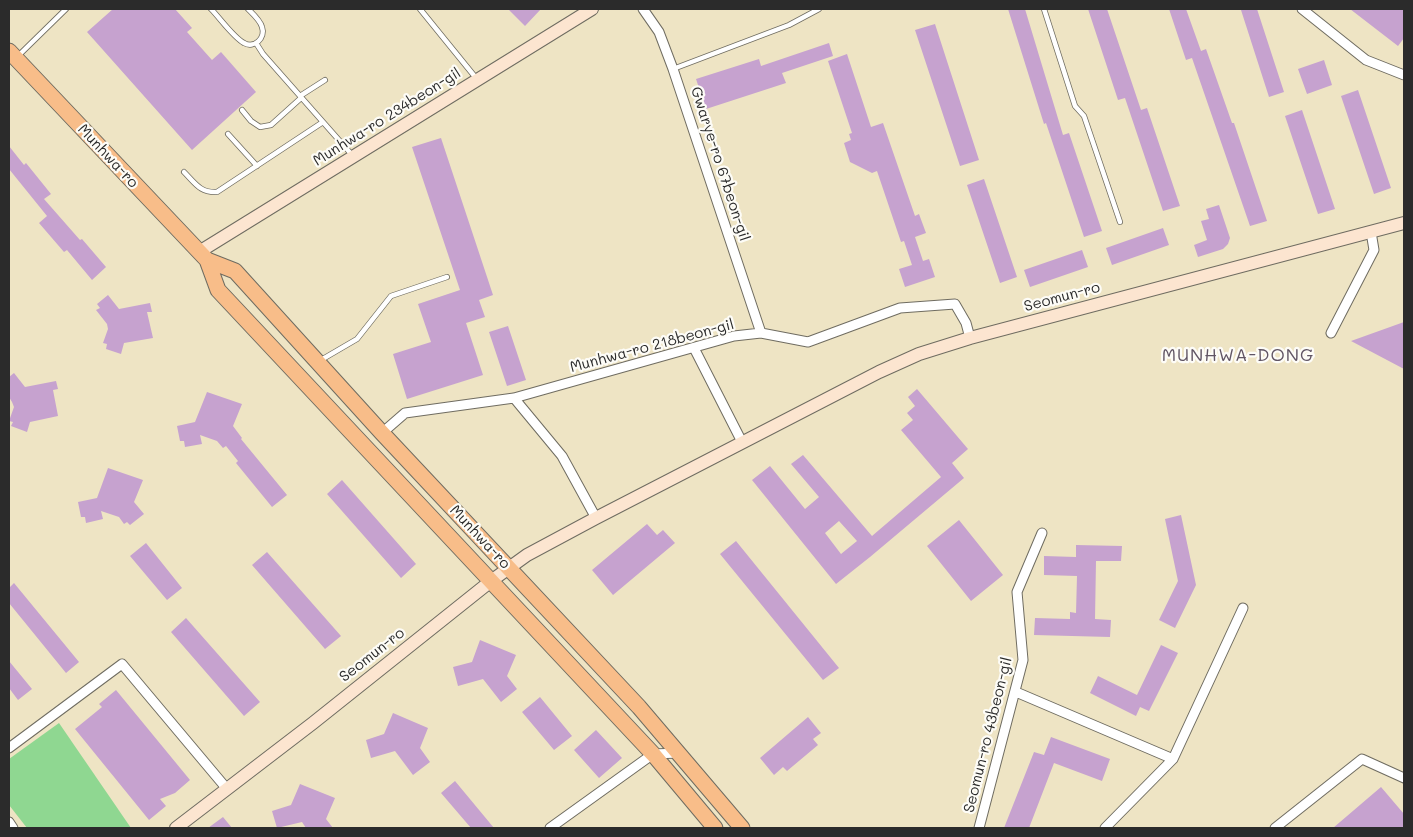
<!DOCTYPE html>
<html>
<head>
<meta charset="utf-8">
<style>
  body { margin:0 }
  #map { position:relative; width:1413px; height:837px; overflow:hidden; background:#eee4c4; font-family:Mali,sans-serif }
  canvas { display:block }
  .frame { position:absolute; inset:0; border:10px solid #2b2b2b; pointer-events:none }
</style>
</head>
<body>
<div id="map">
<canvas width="1413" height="837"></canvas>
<div class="frame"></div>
</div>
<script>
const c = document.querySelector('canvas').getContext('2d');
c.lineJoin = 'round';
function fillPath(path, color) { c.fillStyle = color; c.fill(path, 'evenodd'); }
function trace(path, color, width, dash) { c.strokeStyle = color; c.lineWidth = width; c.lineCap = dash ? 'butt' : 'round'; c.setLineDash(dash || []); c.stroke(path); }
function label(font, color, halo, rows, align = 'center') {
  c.font = font + ' Mali,sans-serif'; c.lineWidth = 4.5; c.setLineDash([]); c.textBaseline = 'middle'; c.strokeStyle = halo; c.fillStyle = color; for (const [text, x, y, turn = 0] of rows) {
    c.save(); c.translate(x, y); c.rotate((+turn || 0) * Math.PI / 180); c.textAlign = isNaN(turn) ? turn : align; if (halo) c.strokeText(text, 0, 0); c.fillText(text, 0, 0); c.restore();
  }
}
const green = new Path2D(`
  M59,723l72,105h-104l-18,-23v-46z`);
const building = new Path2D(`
  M113,9h62l17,19 -5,4 25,28 9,-8 35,40 -64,58 -105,-118z
  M508,9h33l-16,17z
  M1008,9h17l38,126 6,-2 33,98 -18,6 -38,-114 -2,1z
  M1088,9h19l34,101 6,-2 33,98 -17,5 -38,-113 -7,2z
  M1169,9h17l15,42 5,-2 26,74h2l33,98 -17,5 -58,-168 -6,2z
  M1246,9h11l27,83 -15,5 -28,-87z
  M1350,9h54v29l-6,8z
  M935,24l44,136 -19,6 -45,-136z
  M829,43l4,13 -51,17 4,10 -80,26 -10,-30 63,-20 2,7z
  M847,54l24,73 12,-4 32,93 4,-2 7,19 -11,4 8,24 6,-2 6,18 -30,10 -6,-18 13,-4 -8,-24 -3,1 -24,-71 -5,2 -22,-11 -6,-19 7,-3 -2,-6 3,-1 -24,-72z
  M1324,60l8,25 -25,9 -9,-25z
  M1358,90l33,98 -17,6 -33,-98z
  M1302,110l33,99 -17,5 -33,-98z
  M441,138l52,157 -14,5 6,17 -19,6 17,52 -76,24 -14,-45 38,-12 -13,-38 42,-14 -48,-143z
  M9,146l15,19 2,-2 25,31 -7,5 36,41 2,-1 24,28 -14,13 -25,-30 -3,2 -25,-29 8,-7 -38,-47z
  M984,179l33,98 -17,6 -33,-98z
  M1219,205l11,33 -2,6 -5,5 -25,8 -4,-12 13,-5 -6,-19 8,-2 -3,-10z
  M1163,228l6,17 -57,20 -6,-17z
  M1082,250l6,17 -58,20 -6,-17z
  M108,295l11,14 31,-6 2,9h-5l6,26 -29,5 -3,11 -15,-5 1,-5 -4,-1 5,-14 -1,-5 -11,-14 4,-2 -3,-4z
  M1404,322v47l-53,-28z
  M508,326l18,54 -19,6 -18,-54z
  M14,373l11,14 31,-6 2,8 -5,1 5,26 -28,6 -3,10 -16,-6 2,-4 -4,-1 5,-14 -2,-5 -3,-5v-20z
  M917,389l51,60 -16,14 12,15 -94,79 -34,27 -84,-104 18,-14 35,43 14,-12 -28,-33 12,-9 69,81 69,-59 -40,-47 12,-10 -6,-7 8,-7 -7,-9zM839,521l18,20 -16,13 -16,-21z
  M207,392l35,12 -9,22 9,12 -1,1 46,56 -15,12 -36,-44 2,-2 -12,-15 -3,2 -6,-7 -17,-6 2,9 -17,3 -1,-6h-4l-3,-15 18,-4z
  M108,468l35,12 -9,22 10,12 -14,11 -3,-3 -3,2 -5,-7 -18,-6 2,8 -17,4 -1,-6h-4l-3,-15 19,-4z
  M342,480l74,84 -15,14 -74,-84z
  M1181,515l15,70 -21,43 -16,-8 19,-39 -13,-62z
  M959,520l44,55 -32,26 -44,-55z
  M647,524l10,11 6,-5 12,13 -62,52 -21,-25z
  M736,541l103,127 -16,12 -103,-126z
  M146,543l36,45 -15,12 -37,-44z
  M1076,545l46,1 -1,15h-25l-1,58 16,1 -1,17 -76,-2 1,-17 35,1v-7l6,1 1,-37 -33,-1v-19l32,1z
  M267,552l74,84 -16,13 -73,-84z
  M14,583l65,79 -13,11 -57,-70v-15z
  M186,618l74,84 -16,14 -73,-84z
  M480,640l36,15 -9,21 10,13 -16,13 -18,-23 -25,7 -5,-19 19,-5z
  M1161,645l17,8 -29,58 -9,-4 -4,9 -46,-23 8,-17 39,19z
  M9,661l23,28 -14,11 -9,-12z
  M116,690l74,90 -15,13 -15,6 6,7 -17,14 -74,-91 27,-22 -3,-3z
  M540,697l32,39 -18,14 -32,-38z
  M393,713l35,15 -8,20 10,14 -17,13 -18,-24 -24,7 -5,-18 18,-6z
  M808,717l13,16 -8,6 5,6 -31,26 -4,-4 -9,8 -14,-17z
  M596,730l26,28 -23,20 -25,-28z
  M1051,737l59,22 -8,22 -48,-18 -25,65h-25l30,-76 10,3z
  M455,781l39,47h-23l-30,-35z
  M300,784l35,14 -9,21 7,9h-27l-4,-6 -25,6 -5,-17 19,-6z
  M1381,787l23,27v14h-71z
  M223,817l9,11h-24z`);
const lane = new Path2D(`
  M211,9c9,9 22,28 33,34 10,6 22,-5 18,-16 -2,-7 -9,-13 -14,-18
  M420,9l56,69
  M1044,9l31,97 9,10 36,106
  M256,43l7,11 90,102
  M18,56l48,-47
  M673,69l116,-44 30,-16
  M300,96l25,-16
  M242,110l9,11 9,6 11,-2 30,-27
  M228,134l29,32
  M184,172c11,11 16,21 33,20l106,-70
  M321,360l36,-21 34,-43 56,-19`);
const street = new Path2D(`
  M643,9l16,23 14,37 88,264
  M1302,9l64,51 38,15
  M1331,333l43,-83 -3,-18
  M694,348l48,94
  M514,398l48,58 34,62
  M382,433l23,-20 109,-15 220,-62 27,-3 47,9 92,-34 55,-4 11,19 4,15
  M1016,692l157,67
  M9,748l113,-84 105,125
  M9,822l4,6
  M550,828l103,-74 26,-1
  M979,828l44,-168 -6,-68 25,-59
  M1105,828l68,-69 70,-151
  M1275,828l87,-69 42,19`);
const secondary = new Path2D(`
  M199,252l393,-243
  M176,828l137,-105 178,-142 36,-26 69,-37 283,-146 40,-18 51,-16 434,-115`);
const primary = new Path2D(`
  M9,51l198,209 28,11 147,162 257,274 103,121
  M207,260l11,30 435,464 62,74`);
const streetNames = [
  ["Munhwa-ro 234beon-gil",387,117,-32],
  ["Munhwa-ro",108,156,47],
  ["Gwarye-ro 67beon-gil",720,164,72],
  ["Seomun-ro",1062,297,-15],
  ["Munhwa-ro 218beon-gil",652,346,-15],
  ["Munhwa-ro",480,537,47],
  ["Seomun-ro",372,655,-38],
  ["Seomun-ro 43beon-gil",988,735,-76]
];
const quarterNames = [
  ["MUNHWA-DONG",1238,355]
];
fillPath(green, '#8fd791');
fillPath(building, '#c6a2cf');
trace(lane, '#6f6c61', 6);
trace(street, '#6f6c61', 11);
trace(secondary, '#6f6c61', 14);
trace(primary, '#6f6c61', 17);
trace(lane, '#fff', 4.5);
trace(street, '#fff', 9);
trace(secondary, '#fce5d0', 12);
trace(primary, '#f8bd89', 15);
label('15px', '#2b2b2b', '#fdfcf7', streetNames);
c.letterSpacing = '1px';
label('18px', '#615564', '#fdfcf7', quarterNames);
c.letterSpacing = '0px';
</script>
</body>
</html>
